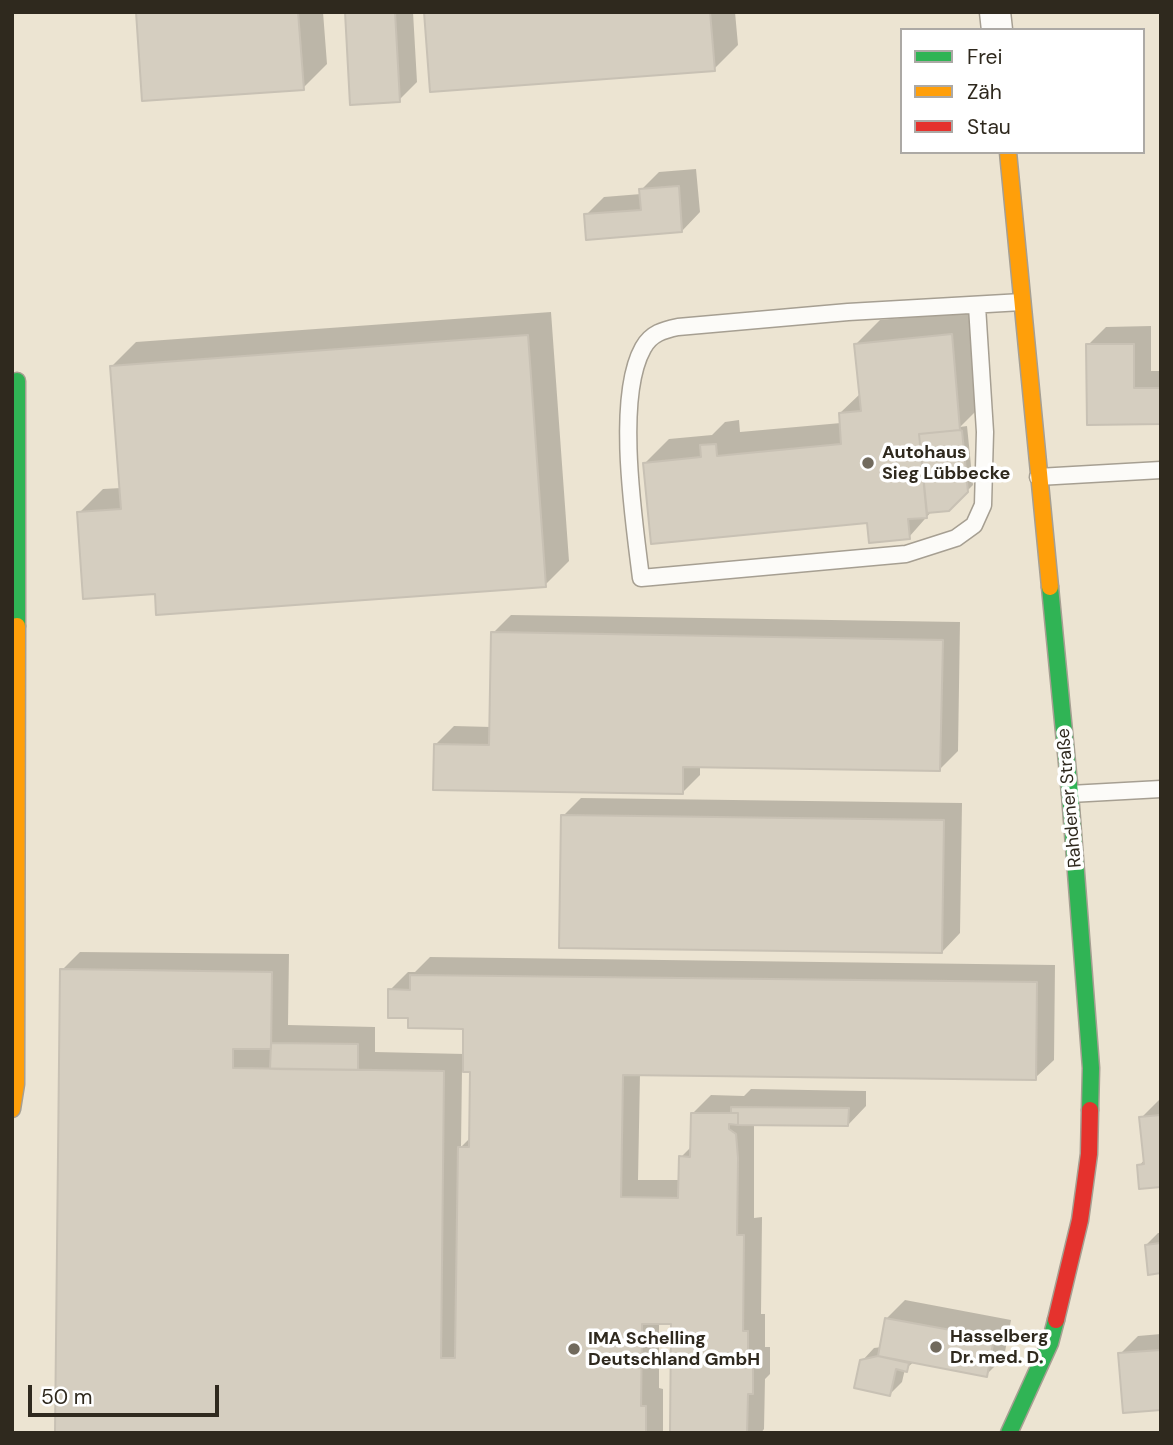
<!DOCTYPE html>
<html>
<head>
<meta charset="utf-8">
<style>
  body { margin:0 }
  #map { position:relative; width:1173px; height:1445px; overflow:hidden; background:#ece4d2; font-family:"DM Sans",sans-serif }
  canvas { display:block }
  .frame { position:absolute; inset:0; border:14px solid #2f291e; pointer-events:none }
  .legend { position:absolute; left:900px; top:28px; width:245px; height:126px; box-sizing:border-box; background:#fff; border:2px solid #aca9a5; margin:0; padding:9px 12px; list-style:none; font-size:21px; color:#2f291e }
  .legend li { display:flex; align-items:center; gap:14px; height:35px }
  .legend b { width:35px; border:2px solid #aca9a5 }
  .scale { position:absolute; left:28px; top:1385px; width:191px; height:32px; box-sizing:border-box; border:4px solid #2f291e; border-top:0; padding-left:9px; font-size:21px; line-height:24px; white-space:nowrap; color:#2f291e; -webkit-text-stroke:5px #fff; paint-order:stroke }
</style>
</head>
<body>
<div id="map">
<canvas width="1173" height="1445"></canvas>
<div class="frame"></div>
<ul class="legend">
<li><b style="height:9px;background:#30b455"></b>Frei</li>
<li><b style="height:9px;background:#ff9f0a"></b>Zäh</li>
<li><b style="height:9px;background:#e5322d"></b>Stau</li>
</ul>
<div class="scale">50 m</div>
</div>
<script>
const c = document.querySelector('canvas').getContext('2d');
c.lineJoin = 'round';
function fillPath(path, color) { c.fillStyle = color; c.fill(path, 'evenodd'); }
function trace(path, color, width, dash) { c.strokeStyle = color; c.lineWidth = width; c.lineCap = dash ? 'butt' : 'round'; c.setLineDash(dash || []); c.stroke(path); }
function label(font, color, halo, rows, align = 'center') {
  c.font = font + ' "DM Sans",sans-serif'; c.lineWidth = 7; c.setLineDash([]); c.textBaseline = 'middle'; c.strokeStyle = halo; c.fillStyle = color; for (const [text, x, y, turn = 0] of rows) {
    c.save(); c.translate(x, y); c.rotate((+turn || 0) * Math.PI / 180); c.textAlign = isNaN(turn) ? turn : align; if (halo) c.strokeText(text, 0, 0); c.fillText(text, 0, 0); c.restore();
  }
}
const shadow = new Path2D(`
  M138,12h185l4,52 -24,24z
  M346,12h67l4,70 -18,18z
  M425,12h310l3,33 -24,24z
  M696,169l4,43 -18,19 -96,-16 18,-18 37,-3v-4l18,-18z
  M975,311l8,93 -23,23 7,-1 6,59 -24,24 -17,2 -23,26 -40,-16 -224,-58 24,-24 43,-4 13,-13 14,-2 1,12 101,-9 -1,-10 21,-20 -5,-49 24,-24z
  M551,312l18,249 -24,24 -389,7 -77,-79 24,-24 18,-1 -9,-122 24,-24z
  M1151,326v45h10v52l-73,-78 18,-18z
  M511,615l449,7 -2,129 -18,18 -240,-4v10l-18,18 -247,-48 19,-19 37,1 2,-94z
  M581,798l381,5 -2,130 -18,19 -379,-136z
  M80,952l209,2 -1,71 87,2v25l90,2v-27l-55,-10 -20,-27 18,-18h7l15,-15 625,8 -1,95 -19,18 -395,-4 -2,106h42l1,-23 11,-11 1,-33 18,-18 33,1 7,-7 115,2v15l-18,19 -94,-2v95l8,-1 -1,97h4v33h5v27l-5,5 -1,50 -3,4h-90l2,-111h-14v66l4,1v44h-606l5,-463zM462,1070l10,1 -1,66 -10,10z
  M1159,1100h2v85l-22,-19 6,-7 -4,-41z
  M1158,1233h3v39l-15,-27z
  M905,1300l106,20 -7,37 -18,18 -72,-13 -9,7 -3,13 -12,12 -28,-33 12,-13 8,-1 5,-29z
  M1161,1334v75l-41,-55 18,-18z`);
const building = new Path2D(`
  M136,12h162l6,78 -162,11z
  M345,12h50l5,90 -50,3z
  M424,12h286l5,59 -285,21z
  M679,186l3,46 -96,8 -2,-26 57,-4 -2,-21z
  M952,334l8,96 -41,4 8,84 -19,1 2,20 -41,4 -2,-20 -216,21 -8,-81 58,-6 -1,-12 16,-1 1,12 124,-12 -2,-31 22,-2 -7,-67z
  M528,335l18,252 -390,28 -1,-21 -72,5 -6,-87 44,-3 -11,-143z
  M1086,344h48v44h27v36l-74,1z
  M960,430l2,1 6,61 -19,19 -22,2 -8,-79z
  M491,632l452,8 -3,131 -257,-4v27l-250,-4 1,-46 55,1z
  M561,815l383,5 -2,133 -383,-5z
  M60,969l212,3 -1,77h-38v19l211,3 -3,287h14l3,-211h11l1,-75h-7v-43l-55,-1v-10h-20v-29l22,1v-15l627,7 -1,98 -413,-5 -2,122 57,1 1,-42 11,1 1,-44h47v12l-9,-1v5l7,5 2,24 -1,77h7l-1,96h5v33h5v30h-5l-1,39h-77l1,-109h-29l-1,82h5v27h-591z
  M271,1043l87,1v26l-88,-1z
  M731,1107l118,1 -1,18 -110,-1v-12h-7z
  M1161,1115v72l-22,2 -2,-24 7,-1 -5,-47z
  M1161,1243v30l-13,2 -3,-30z
  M885,1318l109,20 -7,39 -109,-21z
  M1161,1350v60l-38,3 -5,-60z
  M878,1356l31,7 -2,9 -11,-3 -6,27 -36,-8 6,-28z`);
const lane = new Path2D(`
  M977,306l8,126 -2,73 -9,20 -18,13 -50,16 -265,24c-7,-57 -26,-180 2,-230 8,-15 21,-18 35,-21l170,-15 174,-10
  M1038,477l123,-7
  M1070,794l91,-5`);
const street = new Path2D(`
  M995,12l2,18`);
const fast = new Path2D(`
  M1050,587l20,207 21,274 -1,42
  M17,626v-245
  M1009,1433l41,-90 6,-23`);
const slow = new Path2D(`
  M1008,152l42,435
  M12,1109l4,-25 1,-458`);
const jam = new Path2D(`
  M1056,1320l24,-100 9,-66 1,-44`);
const markers = [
  [868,463,7,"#716a5d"],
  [936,1347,7,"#716a5d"],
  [574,1349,7,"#716a5d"]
];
const poiNames = [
  ["Autohaus",882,453],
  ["Sieg Lübbecke",882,474],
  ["Hasselberg",950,1337],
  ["Dr. med. D.",950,1358],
  ["IMA Schelling",588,1339],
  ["Deutschland GmbH",588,1360]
];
const streetNames = [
  ["Rahdener Straße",1070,798,-95]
];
fillPath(shadow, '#0003');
fillPath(building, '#d5cec0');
trace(building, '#c8c1b4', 2);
trace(lane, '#a69f92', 19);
trace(street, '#a69f92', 33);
trace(fast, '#a69f92', 19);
trace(slow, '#a69f92', 19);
trace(jam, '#a69f92', 19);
trace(lane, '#fcfbf8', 16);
trace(street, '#fcfbf8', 30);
trace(fast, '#30b455', 16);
trace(slow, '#ff9f0a', 16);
trace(jam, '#e5322d', 16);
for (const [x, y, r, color] of markers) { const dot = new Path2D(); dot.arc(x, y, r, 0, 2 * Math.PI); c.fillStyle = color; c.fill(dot); trace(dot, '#fff', 2.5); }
label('bold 18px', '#2f291e', '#fff', poiNames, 'left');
label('18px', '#2f291e', '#fff', streetNames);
</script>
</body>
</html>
